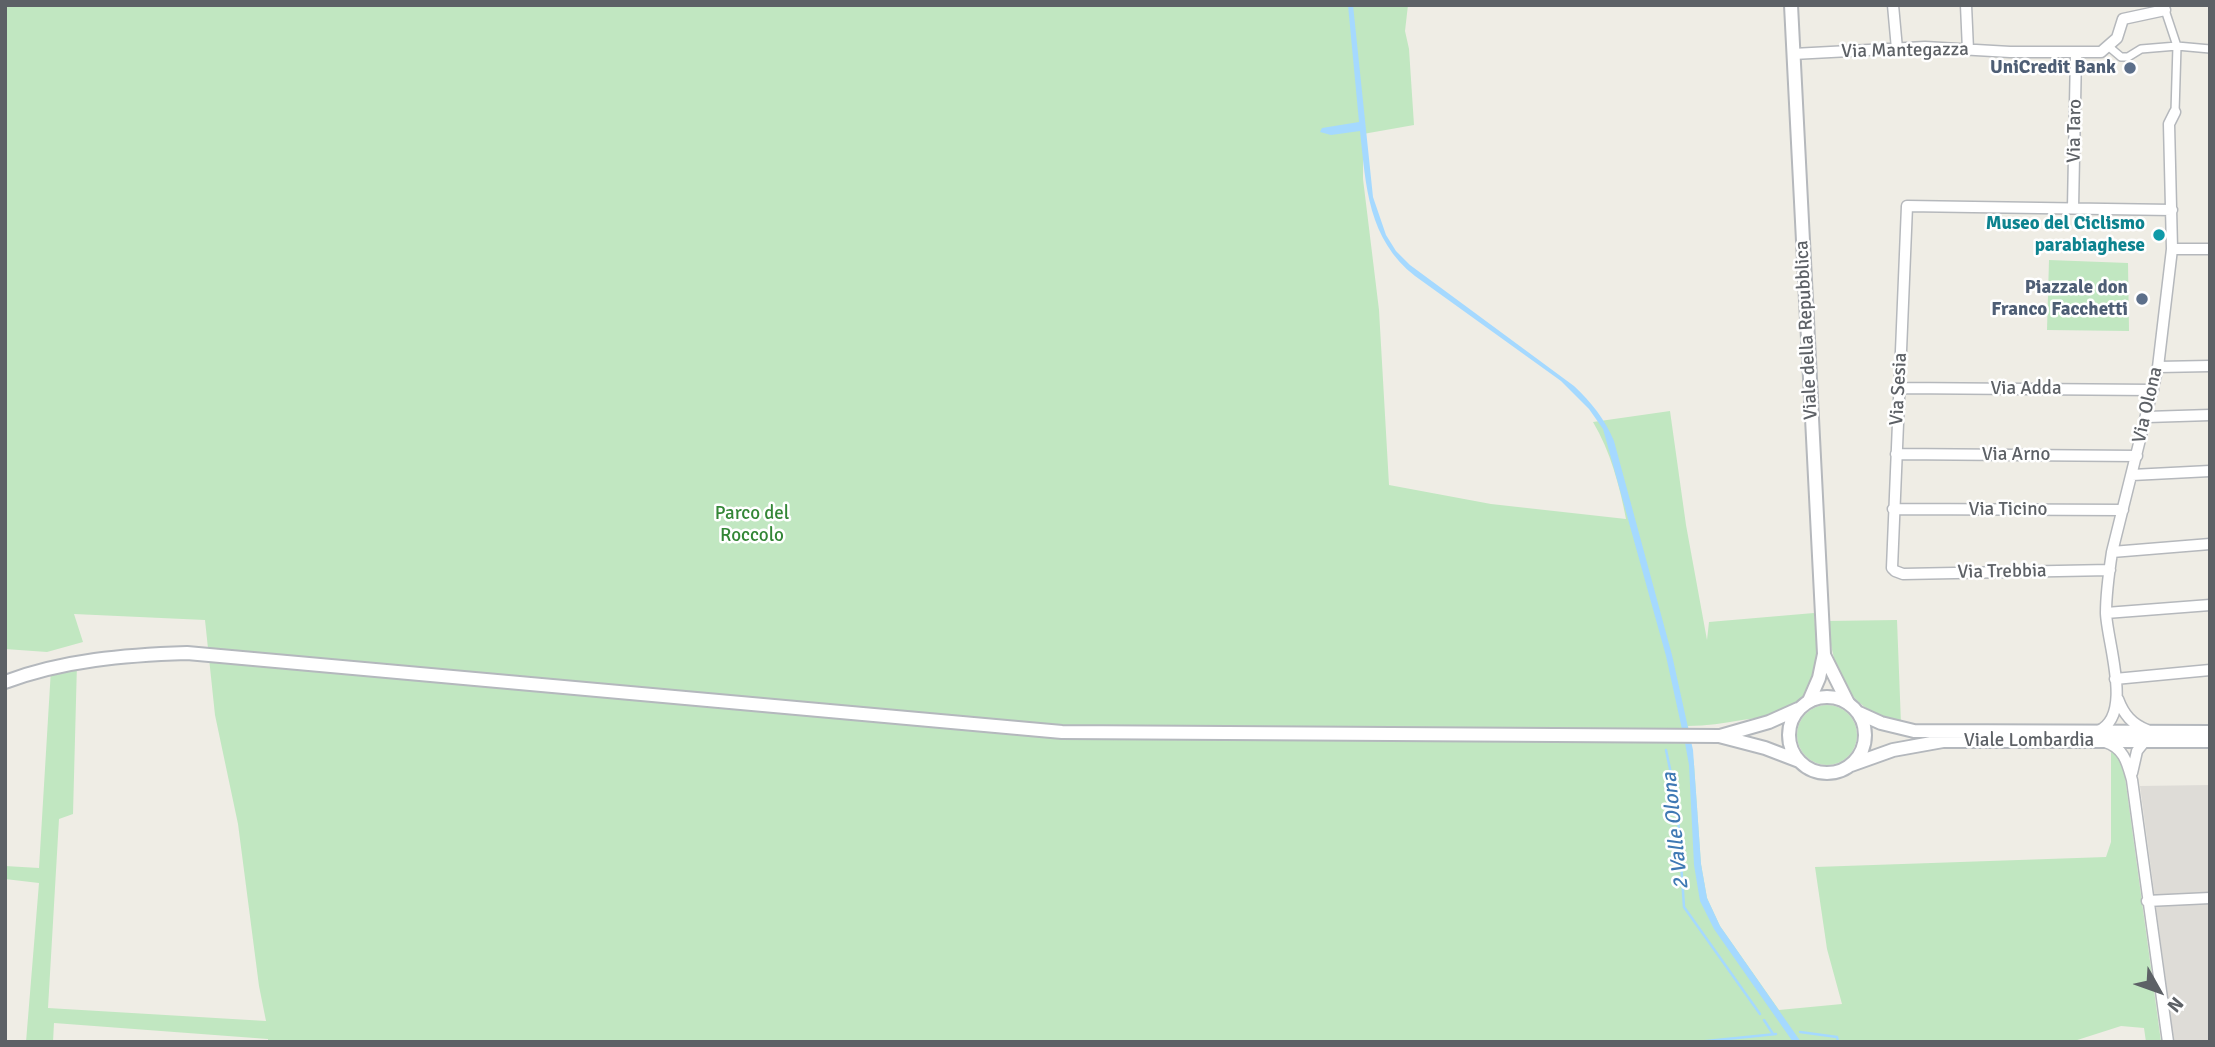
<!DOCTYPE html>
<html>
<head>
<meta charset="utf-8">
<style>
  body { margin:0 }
  #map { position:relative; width:2215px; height:1047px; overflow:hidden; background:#efede5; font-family:Signika,sans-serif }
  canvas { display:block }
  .frame { position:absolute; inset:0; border:7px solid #5d6166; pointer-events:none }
  .north { position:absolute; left:2124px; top:956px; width:70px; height:70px; -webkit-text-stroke:5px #fff; paint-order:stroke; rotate:130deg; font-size:19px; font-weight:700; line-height:28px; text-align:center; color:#5d6166 }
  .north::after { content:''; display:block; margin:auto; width:24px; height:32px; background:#5d6166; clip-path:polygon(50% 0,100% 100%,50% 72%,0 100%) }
</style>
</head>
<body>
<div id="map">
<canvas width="2215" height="1047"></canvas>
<div class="frame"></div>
<div class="north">N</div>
</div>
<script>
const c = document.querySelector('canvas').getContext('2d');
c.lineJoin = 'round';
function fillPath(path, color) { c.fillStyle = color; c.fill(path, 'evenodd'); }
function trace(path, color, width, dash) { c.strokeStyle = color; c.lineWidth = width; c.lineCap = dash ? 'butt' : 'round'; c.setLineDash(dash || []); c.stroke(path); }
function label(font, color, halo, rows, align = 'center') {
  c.font = font + ' Signika,sans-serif'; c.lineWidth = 5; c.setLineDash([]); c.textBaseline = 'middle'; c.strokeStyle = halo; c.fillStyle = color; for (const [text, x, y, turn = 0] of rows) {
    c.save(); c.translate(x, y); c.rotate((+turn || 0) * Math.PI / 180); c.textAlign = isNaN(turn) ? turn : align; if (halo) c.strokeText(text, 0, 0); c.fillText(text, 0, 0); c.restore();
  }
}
const industrial = new Path2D(`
  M2210,785v257h-36l-34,-256z`);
const green = new Path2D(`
  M5,5h1403l-3,26 4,18 5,76 -51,9v45l16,131 10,175 102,19 135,15c-6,-32 -16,-69 -33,-97l77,-11 16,114 21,115 2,-18 105,-9c3,32 8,76 -24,96 -14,8 -33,9 -48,11 -18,3 -36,6 -54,6l6,38 7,100 6,34 13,28 59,84 63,-6 -15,-55 -12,-82 291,-10 5,-15v-90l10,4 4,21 36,265h-15l-2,-14 -23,-2 -50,16h-1803v-3l-214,-16 -1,19h-27l13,-159 -34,-4v-13l34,2 12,-199 26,-6 -4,151 -14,5 -11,189 218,13 -7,-35 -21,-162 -23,-109 -10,-95 -131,-6 9,28 -36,10 -42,-3z
  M2049,260l79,3 1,68 -82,-1z
  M1897,620l4,104c-9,-4 -21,-7 -30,-13 -33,-19 -39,-56 -44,-90z
  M1797 735a30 30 0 1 1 60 0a30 30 0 1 1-60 0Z`);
const water = new Path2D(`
  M1348,5h5l20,192 13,38 10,16 14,14 164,121c17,16 31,33 40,55l58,214 21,95 8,114 6,34 13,28 81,116h-8l-79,-113 -14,-28 -6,-36 -5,-100 -4,-22 -19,-87 -63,-227 -14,-20 -28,-28 -146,-105c-47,-37 -49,-89 -55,-145l-29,4 -11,-3 2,-4 37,-6z`);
const stream = new Path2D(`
  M1666,750l11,52 7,105 76,107
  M1764,1020l9,14
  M1800,1032l37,5 1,5
  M1697,1042l79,-8`);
const pedestrian = new Path2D(`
  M2165,10l12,36 -2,66
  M2108,46l13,11h7l13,-8 36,-3 33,3`);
const minor = new Path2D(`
  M1893,5l4,44
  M1966,5l2,45
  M1793,54l132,-7 85,5h91l16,-14 6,-19 42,-9 -2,-5
  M2073,208l3,-155
  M2172,249h38
  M2158,367l52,-1
  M1899,388l254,2
  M2147,417l63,-2
  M1896,454l241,2
  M2132,475l78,-4
  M1893,509l230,1
  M2112,552l98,-8
  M2110,570l-207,4 -8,-3 -3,-3 15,-362 265,4
  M2106,613l104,-8
  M2115,679l95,-9
  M2118,699c6,16 14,25 29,31
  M2098,731c36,-15 9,-88 8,-118 0,-21 3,-41 6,-61l46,-185 14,-118 -3,-125 6,-12
  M2105,742c19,6 22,20 27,38l36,262
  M2132,773l5,-22 8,-10
  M2147,901l63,-3`);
const tertiary = new Path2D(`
  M1791,5l33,649 -5,24 -10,23
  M1824,655l24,48`);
const secondary = new Path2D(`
  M5,682c58,-22 121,-27 182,-29l875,79 657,4 46,12 34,13
  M1789 735a38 38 0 1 1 76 0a38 38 0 1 1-76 0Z
  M1859,713l22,10 33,8 296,1
  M1720,736l49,-14 29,-13
  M1851,765l42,-15 50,-9h267`);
const markers = [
  [2130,68,7,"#5c6f8a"],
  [2159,235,7,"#0f9aa8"],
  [2142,299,7,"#5c6f8a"]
];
const streetNames = [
  ["Via Mantegazza",1905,51,-1],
  ["Via Taro",2075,131,-89],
  ["Viale della Repubblica",1807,330,-93],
  ["Via Sesia",1899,389,-87],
  ["Via Adda",2026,389],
  ["Via Olona",2148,405,-77],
  ["Via Arno",2016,455],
  ["Via Ticino",2008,510],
  ["Via Trebbia",2002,572,-1],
  ["Viale Lombardia",2029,741]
];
const serviceNames = [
  ["UniCredit Bank",2116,68],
  ["Piazzale don",2128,288],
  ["Franco Facchetti",2128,310]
];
const cultureNames = [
  ["Museo del Ciclismo",2145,224],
  ["parabiaghese",2145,246]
];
const parkNames = [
  ["Parco del",752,514],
  ["Roccolo",752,536]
];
const waterNames = [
  ["2 Valle Olona",1676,831,-96]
];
fillPath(industrial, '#dedcd7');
fillPath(green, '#c1e7c1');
fillPath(water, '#a5d9ff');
trace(stream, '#a5d9ff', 2.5);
trace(pedestrian, '#b5b8bc', 10);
trace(minor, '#b5b8bc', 13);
trace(tertiary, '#b5b8bc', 16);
trace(secondary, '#b4b8bd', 16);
trace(pedestrian, '#fff', 7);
trace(minor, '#fff', 10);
trace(tertiary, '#fff', 12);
trace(secondary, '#fff', 12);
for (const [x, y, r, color] of markers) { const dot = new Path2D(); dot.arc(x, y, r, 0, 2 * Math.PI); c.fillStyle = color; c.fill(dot); trace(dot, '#fff', 2.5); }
label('19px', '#5d6166', '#fff', streetNames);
label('bold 19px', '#4e5e75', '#fff', serviceNames, 'right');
label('bold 19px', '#0d838f', '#fff', cultureNames, 'right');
label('19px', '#338636', '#fff', parkNames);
label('italic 21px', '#3f79b4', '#fff', waterNames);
</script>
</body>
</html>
